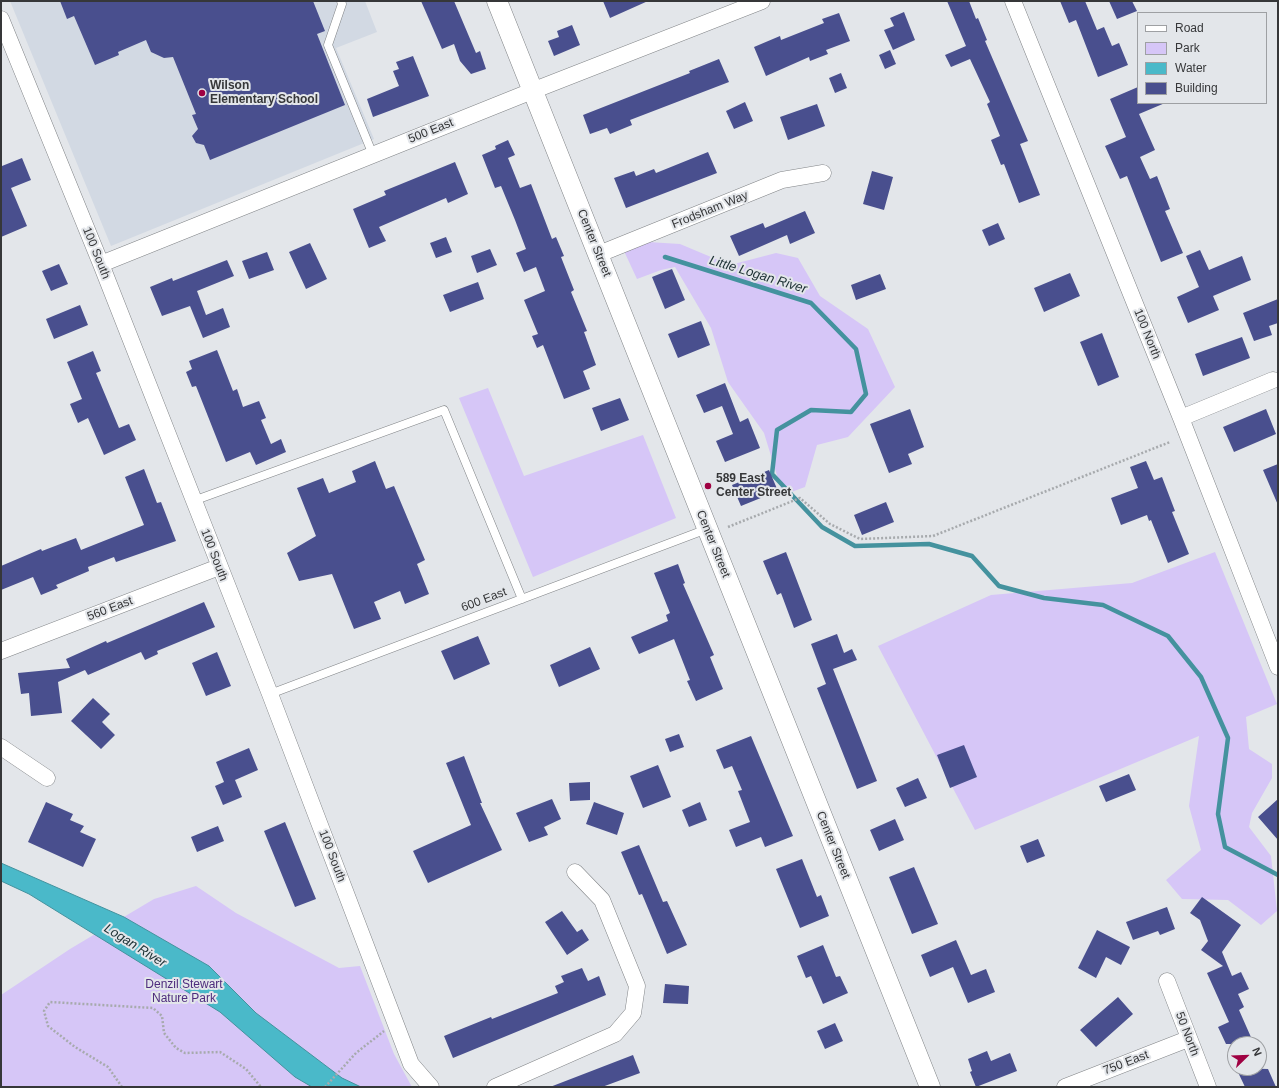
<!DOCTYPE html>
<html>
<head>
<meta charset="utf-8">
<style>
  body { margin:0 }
  #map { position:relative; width:1279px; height:1088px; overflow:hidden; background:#e3e6ea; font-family:Helvetica,sans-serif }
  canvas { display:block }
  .frame { position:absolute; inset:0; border:2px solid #363739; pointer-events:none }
  .legend { position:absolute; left:1137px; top:12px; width:130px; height:92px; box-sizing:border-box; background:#e3e6ea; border:1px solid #9ea0a3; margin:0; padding:5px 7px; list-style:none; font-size:12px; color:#363739 }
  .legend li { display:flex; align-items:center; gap:8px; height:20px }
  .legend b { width:20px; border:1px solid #9ea0a3 }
  .north { position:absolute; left:1227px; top:1036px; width:40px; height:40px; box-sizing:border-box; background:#e3e6ea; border:1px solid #9ea0a3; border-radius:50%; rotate:67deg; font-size:11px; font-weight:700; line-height:16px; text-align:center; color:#363739 }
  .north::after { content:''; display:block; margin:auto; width:14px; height:18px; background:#9f0142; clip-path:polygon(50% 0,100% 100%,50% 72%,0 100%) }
</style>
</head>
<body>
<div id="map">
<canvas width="1279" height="1088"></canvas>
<div class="frame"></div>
<ul class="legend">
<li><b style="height:5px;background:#fff"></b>Road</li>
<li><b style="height:11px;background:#d6c6f7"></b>Park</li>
<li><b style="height:11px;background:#4ab9c9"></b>Water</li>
<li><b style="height:11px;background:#494f8e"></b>Building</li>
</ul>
<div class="north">N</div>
</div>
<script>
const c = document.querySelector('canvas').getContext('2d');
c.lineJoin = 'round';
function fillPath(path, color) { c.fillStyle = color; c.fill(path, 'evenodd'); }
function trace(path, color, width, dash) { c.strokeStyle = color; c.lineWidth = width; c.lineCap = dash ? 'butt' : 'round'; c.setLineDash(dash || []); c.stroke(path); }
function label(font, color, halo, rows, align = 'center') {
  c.font = font + ' Helvetica,sans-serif'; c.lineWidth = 4; c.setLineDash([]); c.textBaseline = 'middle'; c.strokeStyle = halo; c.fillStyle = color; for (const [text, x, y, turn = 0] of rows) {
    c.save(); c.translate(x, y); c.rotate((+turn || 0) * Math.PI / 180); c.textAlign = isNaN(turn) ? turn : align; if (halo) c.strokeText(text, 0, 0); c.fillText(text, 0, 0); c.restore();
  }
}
const built = new Path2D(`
  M10,1h355l12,31 -41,16 38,91 -263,107z`);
const green = new Path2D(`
  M648,242l32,2 50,21 46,-12 22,5 22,38 48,33 27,58 -47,50 -31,8 -12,42 -22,8 -19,-62 -36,-51 -17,-54 -36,-61 -14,3 -24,9 -13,-28z
  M488,388l36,88 119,-41 33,83 -143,59 -74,-179z
  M1215,552l62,152 -31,13 3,32 23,15v14l-20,35 -3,14 22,29 6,55 -16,14 -33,-25 -46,-1 -16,-19 35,-30 -12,-44 10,-70 -224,94 -97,-184 113,-51 141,-12z
  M196,886l40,27 103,55 21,-2 34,88 18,33h-411v-92l69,-46 84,-50z`);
const water = new Path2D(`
  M1,863l123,54 85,49 47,47 86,65 19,9h-49l-17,-10 -75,-65 -191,-118 -28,-13z`);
const stream = new Path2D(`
  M665,257l146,46 45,46 10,45 -15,18 -40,-2 -34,20 -5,44 50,53 33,19 74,-2 43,12 27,30 45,12 59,7 65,31 33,41 27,61 -10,76 7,33 53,28`);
const building = new Path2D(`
  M60,1h253l12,30 -8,3 28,71 -135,55 -6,-15 -8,-2 -4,-7 6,-7 -6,-14 4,-1 -23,-57 -9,1 -13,-6 -5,-12 -28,12 1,3 -24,10 -21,-49 -7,3z
  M421,1h33l22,52 4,-2 6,18 -15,5 -11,-13 -6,-17 -12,5z
  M603,1h45l-38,17z
  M947,1h22l7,18 2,-1 9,22 -2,1 43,100 -8,3 20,51 -21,8 -15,-39 -3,1 -10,-25 9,-4 -13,-32 3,-2 -20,-43 -19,8 -6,-12 21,-9z
  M1060,1h25l12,29 7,-3 8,19 7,-3 9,22 -30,12 -22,-57 -7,3z
  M1109,1h23l5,10 -20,8z
  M904,12l11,28 -22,10 -9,-20 10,-4 -4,-8z
  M839,13l11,28 -24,9 2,4 -18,7 -1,-4 -43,19 -12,-29 26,-11 1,4 43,-17 -2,-4z
  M572,25l8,20 -26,11 -6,-15 11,-4 -2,-6z
  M890,50l6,14 -11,5 -6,-14z
  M413,56l16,40 -56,21 -6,-18 32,-13 -6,-15 6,-2 -3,-7z
  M719,59l10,23 -99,38 2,5 -22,9 -3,-6 -17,6 -7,-19 107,-42 -1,-2z
  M841,73l6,15 -12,5 -6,-15z
  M1138,87v16h27l-26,11 16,36 -15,7 10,22 7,-3 13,33 -5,2 18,42 -22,9 -34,-86 -7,3 -15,-33 21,-9 -16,-38z
  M745,102l8,19 -19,8 -8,-18z
  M817,104l8,22 -37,14 -8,-23z
  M508,140l7,15 -7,3 12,30 11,-4 21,55 4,-2 8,19 -3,1 13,33 -3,2 16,39 -3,1 12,33 -13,6 7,18 -26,10 -21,-54 -6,3 -5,-12 6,-2 -14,-34 21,-9 -9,-24 -12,5 -8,-19 10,-4 -11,-29 -14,-34 -6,2 -13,-33 14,-6 -1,-3z
  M708,152l9,21 -91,35 -12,-30 20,-7 2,5 18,-7 2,4z
  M22,158l9,22 -20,8 16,38 -26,11v-73l1,2z
  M455,162l13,32 -20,9 -2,-5 -67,29 7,14 -17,7 -16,-39 33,-14 -2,-4z
  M872,171l21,6 -9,33 -21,-6z
  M805,211l10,22 -25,11 -3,-9 -48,21 -9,-20 33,-13 2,5z
  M998,223l7,16 -16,7 -7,-16z
  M446,237l6,15 -16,6 -6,-15z
  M310,243l17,36 -21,10 -17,-37z
  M490,249l7,16 -20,8 -6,-17z
  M1200,250l9,20 33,-14 9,24 -38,16 6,14 -31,13 -11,-26 22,-10 -13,-31z
  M267,252l7,18 -25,9 -7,-18z
  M227,260l7,16 -37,15 9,24 17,-7 7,19 -27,11 -13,-32 -28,10 -12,-29 22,-9 1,3z
  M59,264l9,20 -17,7 -9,-20z
  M672,269l13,31 -20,9 -13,-32z
  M1070,273l10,23 -36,16 -10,-24z
  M880,274l6,15 -30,11 -5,-15z
  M478,282l6,17 -34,13 -7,-17z
  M1278,299v24l-9,3 3,9 -18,6 -11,-28z
  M80,305l8,20 -34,14 -8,-20z
  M701,321l9,24 -32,13 -10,-24z
  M1102,333l17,44 -21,9 -18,-44z
  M1242,337l8,21 -47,18 -8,-22z
  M217,350l16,41 4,-2 6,18 16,-6 7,17 -5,2 10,24 10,-5 5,13 -30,13 -6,-13 -24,10 -30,-76 -4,1 -6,-15 6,-3 -3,-8z
  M93,351l8,20 -5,2 23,55 10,-4 7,16 -32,15 -16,-37 -10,5 -8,-19 12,-5 -15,-37z
  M725,383l15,39 8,-4 12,30 -35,14 -9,-21 17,-7 -11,-28 -18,7 -8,-18z
  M620,398l9,22 -28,11 -9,-23z
  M910,409l14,38 -16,7 4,10 -23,9 -19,-49z
  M1266,409l10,25 -42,18 -11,-25z
  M375,461l11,28 8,-3 31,74 -8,4 12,30 -24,10 -5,-13 -26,11 7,17 -27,10 -22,-55 -33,7 -12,-28 29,-17 -19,-48 26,-10 6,15 27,-11 -4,-11z
  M1146,461l8,19 8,-3 13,34 -3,1 17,42 -21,9 -17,-43 -2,1 -2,-6 -26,10 -10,-27 27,-10 -8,-21z
  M1278,464v41l-15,-35z
  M144,469l13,34 4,-1 15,39 -60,21 -2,-5 -26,10 1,4 -33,14 2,3 -17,7 -8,-18 -32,13v-24l40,-17 1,2 34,-13 5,12 63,-25 -19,-48z
  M769,470l9,21 -37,15 -9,-21z
  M886,502l8,20 -32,13 -8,-20z
  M786,552l26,68 -18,8 -13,-35 -4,2 -14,-34z
  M678,564l7,19 -2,1 31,71 -4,2 13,32 -27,12 -9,-20 3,-1 -16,-41 -35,15 -8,-17 37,-16 -2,-6 4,-2 -16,-40z
  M204,602l11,25 -58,24 1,3 -13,6 -4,-8 -53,23 -3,-5 -27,12 4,31 -31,3 -2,-23 -8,1 -3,-21 52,-5 -4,-9 40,-18 1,2z
  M837,634l7,19 8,-4 5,11 -24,9 44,112 -20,8 -40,-101 9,-4 -15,-40z
  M478,636l12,28 -36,16 -13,-29z
  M590,647l10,22 -41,18 -9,-22z
  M217,652l14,34 -25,10 -14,-33z
  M93,698l17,16 -8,8 13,13 -14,14 -30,-28z
  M679,734l5,13 -14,5 -5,-13z
  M751,736l42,100 -28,11 -4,-10 -25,10 -7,-17 21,-8 -12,-31 4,-1 -10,-24 -8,3 -8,-19z
  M964,745l13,32 -27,11 -13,-33z
  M249,748l9,22 -23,10 7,17 -19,8 -8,-19 9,-4 -8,-20z
  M464,756l18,47h-2l22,47 -74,33 -15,-32 58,-26 -25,-62z
  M658,765l13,32 -28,11 -13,-32z
  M1129,774l7,16 -30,12 -7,-16z
  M918,778l9,20 -22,9 -9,-19z
  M590,782v18l-20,1 -1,-18z
  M552,799l9,20 -17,8 4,8 -19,7 -13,-29z
  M1278,799v41l-20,-23z
  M46,802l27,12 -3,6 14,6 -4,6 16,7 -13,28 -55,-25z
  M594,802l30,11 -7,22 -31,-11z
  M700,802l7,18 -18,7 -7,-17z
  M895,819l9,21 -25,11 -9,-21z
  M285,822l31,77 -21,8 -31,-76z
  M218,826l6,15 -27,11 -6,-15z
  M1038,839l7,17 -18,7 -7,-17z
  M639,845l24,57 4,-1 20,44 -20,9 -25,-60 -3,1 -18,-43z
  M802,859l15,38 4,-2 8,21 -29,12 -24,-59z
  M914,867l24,57 -26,10 -23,-57z
  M1202,897l39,28 -19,27 10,24 9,-4 8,17 -11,5 6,13 -5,3 15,34h-28l-8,-17 11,-5 -22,-49 16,-7 -22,-16 7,-9 -8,-21 -10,-7z
  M1167,907l8,22 -15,6 -2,-4 -25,9 -7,-18z
  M562,911l15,21 5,-3 7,11 -22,15 -22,-33z
  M1097,930l33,17 -9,18 -15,-8 -10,21 -18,-10z
  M956,940l15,35 15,-6 9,23 -27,11 -15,-36 -23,10 -9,-22z
  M823,945l13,32 4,-1 8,17 -25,11 -12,-28 -5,2 -9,-22z
  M582,968l6,13 11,-5 7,19 -153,63 -9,-22 47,-19 1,2 66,-26 -3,-7 9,-4 -3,-6z
  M665,984l24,2 -1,18 -25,-1z
  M1118,997l15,17 -37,33 -16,-17z
  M835,1023l8,18 -18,8 -8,-18z
  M987,1051l4,10 19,-8 7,18 -41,16 -6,-15 2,-1 -4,-12z
  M633,1055l7,18 -38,14h-52z
  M1236,1068l32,1 8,18h-31z`);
const path = new Path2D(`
  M728,527l72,-29 30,26 30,15 73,-3 237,-94
  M122,1087l-14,-20 -33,-20 -27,-21 -4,-15 6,-9 103,6 9,8 2,17 12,15 9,5 35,-1 26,17 15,18
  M325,1087l31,-34 28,-22`);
const service = new Path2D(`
  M341,1l1,3 -14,41 45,110
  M193,501l251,-91 78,189
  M270,694l437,-165`);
const minor = new Path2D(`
  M1013,1l168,417 97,249
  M1,19l100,245 169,430 141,370 20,23
  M599,254l183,-74 41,-7
  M101,264l431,-173 230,-90
  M1181,418l92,-38
  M1,651l218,-84
  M1,747l46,31
  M1167,981l41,106
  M495,1087l120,-53 18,-21 4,-27 -35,-86 -27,-28
  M1065,1087l123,-48`);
const tertiary = new Path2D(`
  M497,1l433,1086`);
const markers = [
  [202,93,4,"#9f0142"],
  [708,486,4,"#9f0142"]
];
const poiNames = [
  ["Wilson",210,86],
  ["Elementary School",210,100],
  ["589 East",716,479],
  ["Center Street",716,493]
];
const streetNames = [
  ["500 East",431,131,-22],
  ["Frodsham Way",710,210,-22],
  ["Center Street",594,243,68],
  ["100 South",96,253,68],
  ["100 North",1147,334,68],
  ["Center Street",713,544,68],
  ["100 South",214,555,69],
  ["600 East",484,600,-21],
  ["560 East",110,609,-21],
  ["Center Street",833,845,68],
  ["100 South",332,856,69],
  ["50 North",1187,1034,69],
  ["750 East",1126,1063,-21]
];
const parkNames = [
  ["Denzil Stewart",184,985],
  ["Nature Park",184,999]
];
const waterNames = [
  ["Little Logan River",758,275,17],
  ["Logan River",135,946,32]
];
fillPath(built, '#d2d9e3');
fillPath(green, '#d6c6f7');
fillPath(water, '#4ab9c9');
trace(water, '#44929e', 1);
trace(stream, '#44929e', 4.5);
fillPath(building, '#494f8e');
trace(service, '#818487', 9);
trace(minor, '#818487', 17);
trace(tertiary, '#818487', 21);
trace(path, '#a7aaad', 2.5, [2, 2]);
trace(service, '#fff', 8);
trace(minor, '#fff', 16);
trace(tertiary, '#fff', 20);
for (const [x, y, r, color] of markers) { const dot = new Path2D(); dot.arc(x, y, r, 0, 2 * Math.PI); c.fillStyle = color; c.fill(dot); trace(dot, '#e3e6ea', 1.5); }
label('bold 12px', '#363739', '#e3e6ea', poiNames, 'left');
label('12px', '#363739', '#e3e6ea', streetNames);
label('12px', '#4e2c7d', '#e3e6ea', parkNames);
label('italic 13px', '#1c3033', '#e3e6ea', waterNames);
</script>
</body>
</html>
